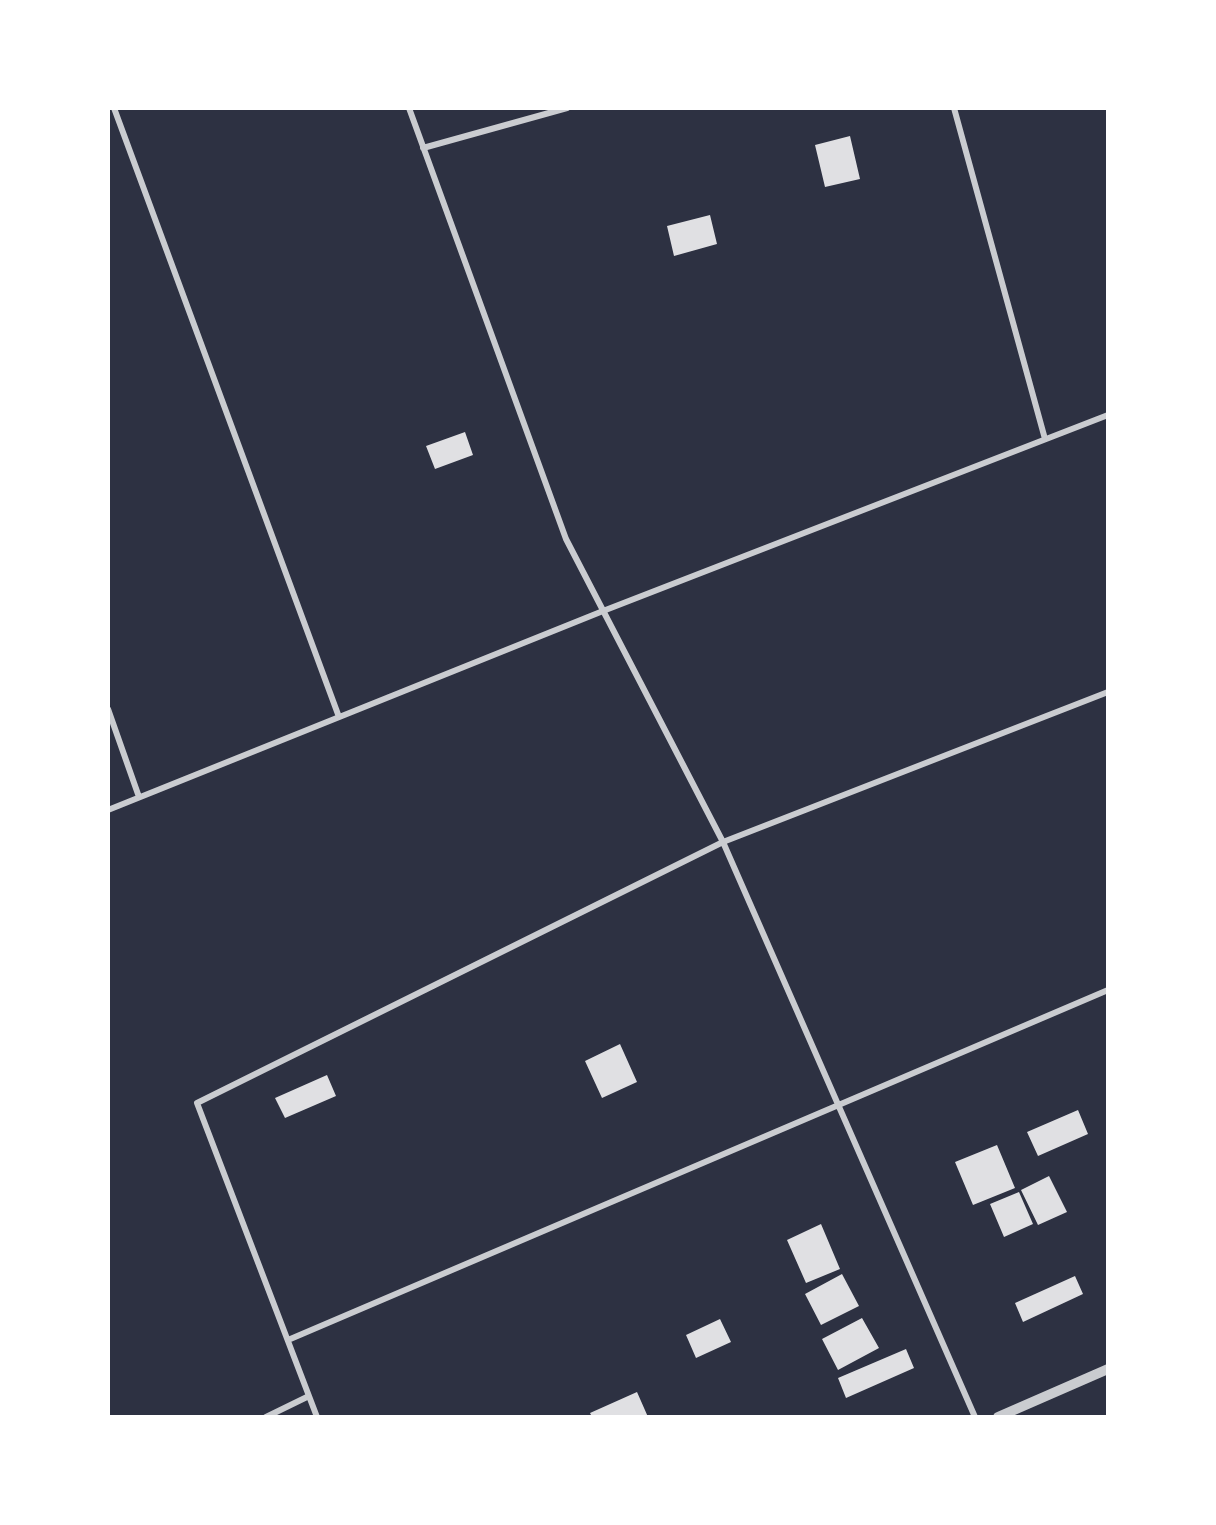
<!DOCTYPE html>
<html>
<head>
<meta charset="utf-8">
<style>
  body { margin:0 }
  #map { position:relative; width:1216px; height:1525px; overflow:hidden; background:#2d3142; font-family:"Source Sans 3",sans-serif }
  canvas { display:block }
  .frame { position:absolute; inset:0; border:110px solid #fff; pointer-events:none }
</style>
</head>
<body>
<div id="map">
<canvas width="1216" height="1525"></canvas>
<div class="frame"></div>
</div>
<script>
const c = document.querySelector('canvas').getContext('2d');
c.lineJoin = 'round';
function fillPath(path, color) { c.fillStyle = color; c.fill(path, 'evenodd'); }
function trace(path, color, width, dash) { c.strokeStyle = color; c.lineWidth = width; c.lineCap = dash ? 'butt' : 'round'; c.setLineDash(dash || []); c.stroke(path); }
const building = new Path2D(`
  M850,136l10,43 -35,8 -10,-42z
  M710,215l7,29 -43,12 -7,-30z
  M465,432l8,23 -38,14 -9,-23z
  M620,1044l17,38 -35,16 -17,-37z
  M327,1075l9,21 -51,22 -10,-20z
  M1078,1110l10,24 -50,22 -11,-24z
  M997,1145l18,43 -42,17 -18,-43z
  M1049,1176l18,36 -29,13 -17,-35z
  M1019,1192l14,32 -29,13 -14,-33z
  M821,1224l19,45 -34,14 -19,-43z
  M842,1274l17,32 -38,19 -16,-31z
  M1075,1276l8,18 -60,28 -8,-19z
  M862,1318l17,30 -41,22 -16,-31z
  M720,1319l11,23 -35,16 -10,-23z
  M906,1349l8,19 -68,30 -8,-20z
  M637,1392l11,25h-56l-2,-4z`);
const minor = new Path2D(`
  M114,108l225,609
  M409,108l157,431 157,303 252,575
  M954,108l91,331
  M423,148l144,-40
  M108,709l31,88
  M108,810l495,-199 505,-196
  M288,1340l820,-350
  M266,1417l43,-21
  M317,1417l-120,-314 526,-261 385,-150`);
const tertiary = new Path2D(`
  M998,1417l110,-48`);
fillPath(building, '#e0e0e3');
trace(minor, '#caccd0', 6);
trace(tertiary, '#caccd0', 10);
</script>
</body>
</html>
